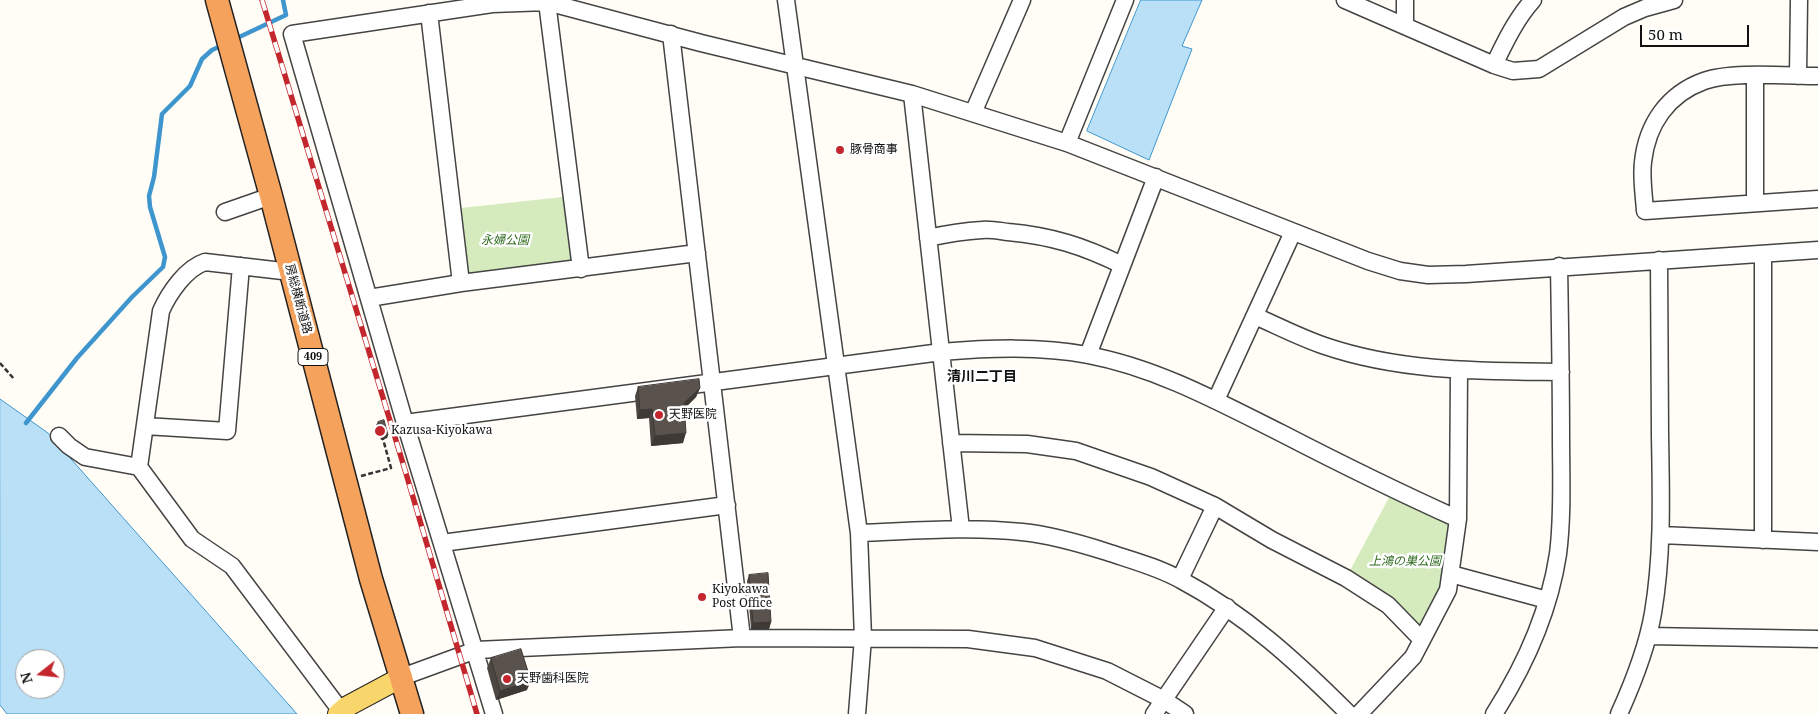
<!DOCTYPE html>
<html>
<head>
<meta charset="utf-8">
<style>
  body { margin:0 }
  #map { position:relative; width:1818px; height:714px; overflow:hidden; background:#fffdf5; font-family:"Noto Serif",serif }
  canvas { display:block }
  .north { position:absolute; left:15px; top:649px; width:50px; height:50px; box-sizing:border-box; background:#fff; border:1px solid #a0a0a0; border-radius:50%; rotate:254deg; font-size:14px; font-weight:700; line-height:20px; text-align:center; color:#111 }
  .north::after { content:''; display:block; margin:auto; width:18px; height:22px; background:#c4262e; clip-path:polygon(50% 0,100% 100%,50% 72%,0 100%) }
  .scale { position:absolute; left:1640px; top:25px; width:109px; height:22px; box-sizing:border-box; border:2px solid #111; border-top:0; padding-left:6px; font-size:15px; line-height:18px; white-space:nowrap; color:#111; -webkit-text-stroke:4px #fff; paint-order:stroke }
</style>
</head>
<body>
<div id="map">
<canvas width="1818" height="714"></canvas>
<div class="north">N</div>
<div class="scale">50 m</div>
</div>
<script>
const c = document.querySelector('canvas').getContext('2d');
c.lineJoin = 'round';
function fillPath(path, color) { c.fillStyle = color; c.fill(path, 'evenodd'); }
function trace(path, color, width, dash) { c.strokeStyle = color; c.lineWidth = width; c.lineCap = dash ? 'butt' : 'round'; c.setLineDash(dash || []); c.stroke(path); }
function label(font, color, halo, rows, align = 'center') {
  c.font = font + ' "Noto Serif","Noto Sans JP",serif'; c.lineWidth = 5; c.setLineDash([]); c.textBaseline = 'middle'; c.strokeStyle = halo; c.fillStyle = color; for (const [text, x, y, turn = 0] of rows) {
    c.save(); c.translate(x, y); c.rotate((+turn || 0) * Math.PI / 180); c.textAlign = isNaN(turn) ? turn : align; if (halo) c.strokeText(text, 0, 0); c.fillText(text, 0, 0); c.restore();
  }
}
const green = new Path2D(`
  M572,196l9,73 -120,14 -9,-74z
  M1393,490l65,29 -6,47 -30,74 -76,-62z`);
const water = new Path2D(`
  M1141,0h61l-20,46 10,3 -43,111 -62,-29z
  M0,399l48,34 249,281h-290l-7,-9zM25,659h30v30h-30z`);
const stream = new Path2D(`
  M235,39l51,-24 -3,-15
  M26,423l51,-65 55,-61 31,-30 2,-10 -15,-50 -1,-11 5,-19 8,-63 28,-28 12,-27 10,-9 11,-5`);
const path = new Path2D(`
  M0,363l14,16
  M361,476l30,-8 -8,-29`);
const minor = new Path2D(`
  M786,0l73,533 4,105 -6,76
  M1345,0l149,65 19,6 26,-2 85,-52 21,-9 29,-8
  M547,2l34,267
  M429,13l32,270
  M1405,26v-26
  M671,34l71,604
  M1494,65c11,-23 22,-46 39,-65
  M1798,76l1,-76
  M1818,76c-30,0 -87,-5 -114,5 -36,13 -57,43 -61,81 -2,15 1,33 2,49l173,-12
  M912,94l49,435
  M973,113l49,-113
  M1067,143l58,-143
  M1755,203v-127
  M225,212l46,-16
  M928,238c18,-4 35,-7 54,-8 8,-1 18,1 26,2 44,4 75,14 114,33
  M1763,254v286
  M291,272l-86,-10c-19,6 -36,31 -44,49l-22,156 53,72 40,27 109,145
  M369,298l92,-15 236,-30
  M1255,316c23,10 46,22 70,30 76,26 156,25 236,26
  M1088,355l68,-178
  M1216,400l77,-168
  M405,423l536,-71c49,-4 99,-6 147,3 69,13 131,47 193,78 58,30 117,59 177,86
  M145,426l82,5 14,-165
  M59,436l10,10 16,11 54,10
  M951,443l76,1 49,7 75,26 64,29 57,34 74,38 42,27 34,35
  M859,533c54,-2 109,-7 163,-1 29,3 57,11 85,20 24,8 51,15 74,28 64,34 117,83 168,134
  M1661,535l157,7
  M442,543l285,-38
  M1451,574l96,26
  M1180,579l35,-73
  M1648,636l170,3
  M402,677l74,-27 266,-12 226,1 67,9 72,23 57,29 21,14
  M494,714l-89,-291 -113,-389 200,-30 55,-2 154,41 211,51 155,49 301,118 32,10 28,4 38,-1 352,-24
  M1154,714l73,-107
  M1359,714l54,-57 35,-67 10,-71 1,-149
  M1494,714c32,-50 55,-101 64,-160 5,-39 3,-79 3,-117 0,-57 -1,-114 -2,-171
  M1619,714c14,-31 28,-66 34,-101 10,-59 8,-118 7,-178 0,-58 -1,-116 -1,-175`);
const major = new Path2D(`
  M338,714l8,-7 56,-30`);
const highway = new Path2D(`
  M217,0l54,196 100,383 41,135`);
const rail = new Path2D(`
  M262,0l143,470 72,244`);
const wall = new Path2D(`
  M638,387l62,1 -4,9 -12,12 -1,34 -32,3 -2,-28 -12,1 -2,-23z
  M378,422l10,13 -1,3 -6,2 -5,-15z
  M749,575l22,47 -2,7h-18l-4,-48z
  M491,658l36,32 -31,10 -9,-32z`);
const shadedWall = new Path2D(`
  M700,388l-4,9 -16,16 4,-10z
  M652,409l-3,9 -12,1 3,-9z
  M686,433l-3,10 -32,3 4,-10z
  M388,435l-1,3 -6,2 1,-4z
  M771,622l-2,7h-18l2,-6z
  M531,681l-4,9 -31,10 4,-9z`);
const building = new Path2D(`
  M699,379l1,9 -16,15 2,30 -31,3 -3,-27 -12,1 -2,-23z
  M384,420l4,15 -6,1 -4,-14z
  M768,573l3,49 -18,1 -4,-48z
  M521,649l10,32 -31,10 -9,-33z`);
const markers = [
  [840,150,5,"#c4262e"],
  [659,415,5,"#c4262e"],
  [380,431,6,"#c4262e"],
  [702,597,5,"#c4262e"],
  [507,679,5,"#c4262e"]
];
const shields = [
  [313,357,30]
];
const shieldNames = [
  ["409",313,357]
];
const poiNames = [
  ["豚骨商事",850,150],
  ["天野医院",669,415],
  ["Kazusa-Kiyokawa",391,431],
  ["Kiyokawa",712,590],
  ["Post Office",712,604],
  ["天野歯科医院",517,679]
];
const parkNames = [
  ["永婦公園",505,241],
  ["上鴻の巣公園",1405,562]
];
const streetNames = [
  ["房総横断道路",298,299,75]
];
const neighbourhoodNames = [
  ["清川二丁目",982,377]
];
fillPath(green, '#d5ebbd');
fillPath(water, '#b9e0f7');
trace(water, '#3f96cf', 1);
trace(stream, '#3f96cf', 4.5);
trace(minor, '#444', 19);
trace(major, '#222', 22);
trace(highway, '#222', 25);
trace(path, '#333', 2.5, [5, 2.5]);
trace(minor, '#fff', 16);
trace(major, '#f9d66b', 20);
trace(highway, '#f5a25d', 22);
trace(rail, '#c4262e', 5.5);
trace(rail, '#fff', 4, [11]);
fillPath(wall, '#4d4742');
fillPath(shadedWall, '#3f3936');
fillPath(building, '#5a524d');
trace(building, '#3f3936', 1);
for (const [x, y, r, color] of markers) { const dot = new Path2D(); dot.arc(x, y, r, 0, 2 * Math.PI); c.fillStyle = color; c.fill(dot); trace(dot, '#fff', 2); }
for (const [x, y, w] of shields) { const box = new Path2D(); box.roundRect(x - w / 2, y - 8.5, w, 17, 4); c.fillStyle = '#fff'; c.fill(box); trace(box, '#111', 1); }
label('bold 11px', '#111', null, shieldNames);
label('12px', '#111', '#fff', poiNames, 'left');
label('italic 12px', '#2f6b1f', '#fff', parkNames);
label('12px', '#111', '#fff', streetNames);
label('bold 14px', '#111', '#fff', neighbourhoodNames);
</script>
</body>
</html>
